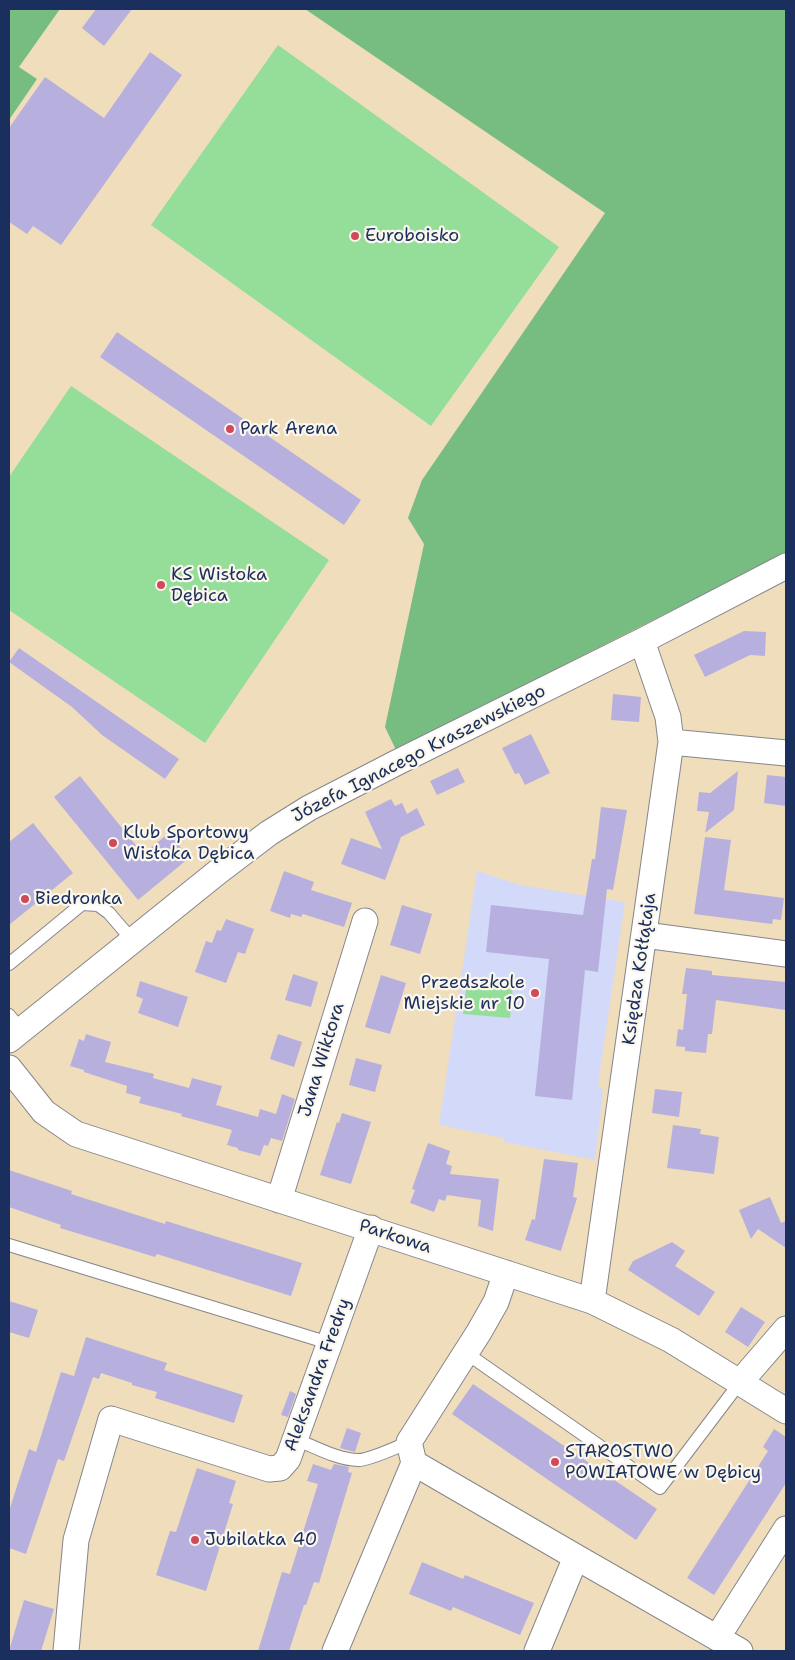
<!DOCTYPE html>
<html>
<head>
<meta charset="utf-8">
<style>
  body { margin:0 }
  #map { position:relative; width:795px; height:1660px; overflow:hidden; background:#f0ddbb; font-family:"Shantell Sans",sans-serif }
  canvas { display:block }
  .frame { position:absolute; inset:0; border:10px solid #1b2f5e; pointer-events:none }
</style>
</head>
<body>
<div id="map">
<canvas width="795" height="1660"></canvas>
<div class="frame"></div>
</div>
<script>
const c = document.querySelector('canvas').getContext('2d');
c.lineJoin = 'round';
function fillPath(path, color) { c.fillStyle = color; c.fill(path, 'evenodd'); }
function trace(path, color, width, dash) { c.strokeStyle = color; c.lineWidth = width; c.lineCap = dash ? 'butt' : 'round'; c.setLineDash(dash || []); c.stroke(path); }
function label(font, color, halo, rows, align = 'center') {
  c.font = font + ' "Shantell Sans",sans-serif'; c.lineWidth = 4.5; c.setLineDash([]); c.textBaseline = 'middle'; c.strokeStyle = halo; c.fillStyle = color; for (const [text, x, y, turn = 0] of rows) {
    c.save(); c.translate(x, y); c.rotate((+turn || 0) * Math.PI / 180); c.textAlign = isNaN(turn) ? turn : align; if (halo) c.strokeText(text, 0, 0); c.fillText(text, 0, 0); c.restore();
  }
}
const built = new Path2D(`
  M477,871l43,14 105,17 -27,182 5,8 -8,68 -91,-18v-4l-65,-13z`);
const green = new Path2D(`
  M278,45l281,202 -128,179 -280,-201z
  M71,386l258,174 -124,183 -196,-133v-133z
  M467,982l46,4 -3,32 -47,-4z`);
const forest = new Path2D(`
  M9,9h51l-41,58 18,12 -28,41z
  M305,9h481v544l-390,197 -11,-23 39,-183 -16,-26 14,-38 183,-267z`);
const building = new Path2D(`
  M96,9h36l-28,37 -22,-18z
  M150,52l32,23 -121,170 -28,-19 -6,8 -18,-12v-94l36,-51 59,41z
  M117,332l244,168 -17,25 -244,-168z
  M744,631l22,1 -1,24 -15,-1 -45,22 -11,-22z
  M19,648l160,111 -14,20 -63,-44 -30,-28 -63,-45z
  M613,694l28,3 -2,25 -28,-2z
  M531,734l19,39 -25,12 -6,-12 -4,1 -13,-26z
  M458,768l7,14 -28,13 -7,-14z
  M738,771l-4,39 -29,23 4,-21 -12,-1 2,-19 11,1z
  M767,775l19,2v29l-22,-3z
  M80,776l63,78 26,-21 20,25 -51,42 -84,-103z
  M391,799l4,7 7,-3 5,11 10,-6 8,17 -24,12 -16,43 -44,-16 10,-26 31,11 -17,-37z
  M601,807l26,3 -14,80 -6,-1 -9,83 -13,-2 -13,130 -37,-4 14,-137 -63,-7 5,-47 92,10 9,-56h3z
  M33,823l40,50 -64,52v-83z
  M705,837l26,3 -7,50 60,8 -3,22 -8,-1 -1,5 -78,-10z
  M284,871l30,11 -3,8 41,13 -8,24 -41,-13 -2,3 -10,-3 -1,4 -20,-7z
  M402,905l30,9 -12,40 -30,-9z
  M226,919l28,10 -9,25 -7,-2 -12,31 -31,-11 11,-31 6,2 5,-13 4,1z
  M686,968l26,3v4l74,7v28l-70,-10 -4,34h-4l-2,19 -21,-2v-4l-9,-1 2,-17 5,1 4,-36h-5z
  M293,974l25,8 -7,25 -26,-7z
  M381,975l25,8 -16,51 -25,-7z
  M140,981l48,16 -10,30 -40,-14 5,-14 -7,-3z
  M86,1034l25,8 -6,20 49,12 -1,4 36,10 3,-10 30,8 -6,19 42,12 2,-8 16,5 6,-20 13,5 -13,42 -11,-3 -3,8 -4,-1 -4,11 -22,-6v-2l-11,-3 5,-15 -51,-14 1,-2 -43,-11 2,-6 -15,-4 1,-7 -43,-14v-2l-14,-4 9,-27 5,2z
  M278,1034l24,8 -8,25 -24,-8z
  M356,1058l26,7 -7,27 -26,-7z
  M655,1089l27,3 -3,25 -27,-4z
  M342,1113l29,9 -20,62 -31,-9 17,-53 2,1z
  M673,1125l28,4 -1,5 19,3 -5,37 -47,-6z
  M428,1143l22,8 -4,13 6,2 -2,8 49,5 -6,52 -15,-5 3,-26 -34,-5 -2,6 -6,-2 -5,13 -24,-9 5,-13 -3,-1z
  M544,1159l34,4 -5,34 4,1 -16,53 -36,-11 7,-21 3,1z
  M9,1170l63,21 -1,3 94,30 1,-3 136,42 -11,33 -134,-42 -2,3 -95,-29 1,-3 -52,-18z
  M770,1197l11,26 5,-2v27l-28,-19 -7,10 -12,-29z
  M672,1242l13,9 -10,15 40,26 -16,24 -71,-46 5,-9z
  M9,1301l29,9 -9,28 -20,-6z
  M741,1307l24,15 -17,25 -23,-15z
  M86,1337l81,26 -3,7 79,25 -9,28 -79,-25 2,-6 -25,-7v-2l-31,-10 -2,6 -6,-2 -29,84 -6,-2 -32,95 -17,-6v-37l20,-62 7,3 25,-80 13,4z
  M473,1384l184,125 -21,31 -184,-126z
  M290,1391l6,3 -8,23 -7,-2z
  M347,1428l14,5 -6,19 -15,-4z
  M774,1429l12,8v46l-72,112 -27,-17 81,-127 -5,-4z
  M313,1464l18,6 3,-6 15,3 -1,5 4,1 -33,110 -5,-1 -8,23h-2l-15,46h-31l24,-79 8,2 28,-90 -11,-3z
  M197,1468l39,13 -7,22 4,1 -27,87 -50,-16 14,-44 6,1z
  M422,1562l41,17 2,-4 69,28 -14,32 -67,-28 -2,4 -42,-17z
  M24,1600l30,9 -13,42h-32z`);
const lane = new Path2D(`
  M9,964l73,-60 16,1 11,8 24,28
  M9,1015l12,15
  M9,1245l320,98
  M466,1353l194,135 81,-107
  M295,1439c18,7 43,21 63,21 12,0 39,-13 51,-18`);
const street = new Path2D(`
  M671,742l115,11
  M645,935l141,19
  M9,1040l210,-169 50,-38 40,-25 87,-45 246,-122 144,-75
  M9,1068l35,44 32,22 516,167 79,39 115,71
  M279,1200l86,-279
  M592,1301l79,-559 -3,-25 -26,-76
  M741,1381l45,-52
  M414,1463l162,94 -39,94
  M576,1557l164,94
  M717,1638l69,-109
  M66,1651l10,-111 35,-121 158,50 11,-1 8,-9c28,-77 56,-154 83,-231
  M335,1651l79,-188 -5,-21 70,-110 17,-30 10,-29`);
const markers = [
  [355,236,5,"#d1495b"],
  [230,429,5,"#d1495b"],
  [161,585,5,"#d1495b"],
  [113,843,5,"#d1495b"],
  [25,899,5,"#d1495b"],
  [535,993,5,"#d1495b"],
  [555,1462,5,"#d1495b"],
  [195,1540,5,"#d1495b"]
];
const poiNames = [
  ["Euroboisko",365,236],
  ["Park Arena",240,429],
  ["KS Wisłoka",171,575],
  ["Dębica",171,596],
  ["Klub Sportowy",123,833],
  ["Wisłoka Dębica",123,854],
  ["Biedronka",35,899],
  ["Przedszkole",525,983,"right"],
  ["Miejskie nr 10",525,1004,"right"],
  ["STAROSTWO",565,1452],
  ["POWIATOWE w Dębicy",565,1473],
  ["Jubilatka 40",205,1540]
];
const streetNames = [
  ["Józefa Ignacego Kraszewskiego",419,754,-27],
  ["Księdza Kołłątaja",640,969,-82],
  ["Jana Wiktora",322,1060,-73],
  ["Parkowa",395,1237,18],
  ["Aleksandra Fredry",318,1375,-70]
];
fillPath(built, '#d2d9f9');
fillPath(green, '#94de9a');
fillPath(forest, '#77bd82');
fillPath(building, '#b7b0de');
trace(lane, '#86868c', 14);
trace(street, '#86868c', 27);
trace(lane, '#fff', 12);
trace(street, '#fff', 25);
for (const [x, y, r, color] of markers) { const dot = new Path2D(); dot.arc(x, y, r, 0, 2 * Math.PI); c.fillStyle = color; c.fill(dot); trace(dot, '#fbf7ec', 2); }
label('18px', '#1b2f5e', '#fbf7ec', poiNames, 'left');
label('18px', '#1b2f5e', '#fbf7ec', streetNames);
</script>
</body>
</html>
